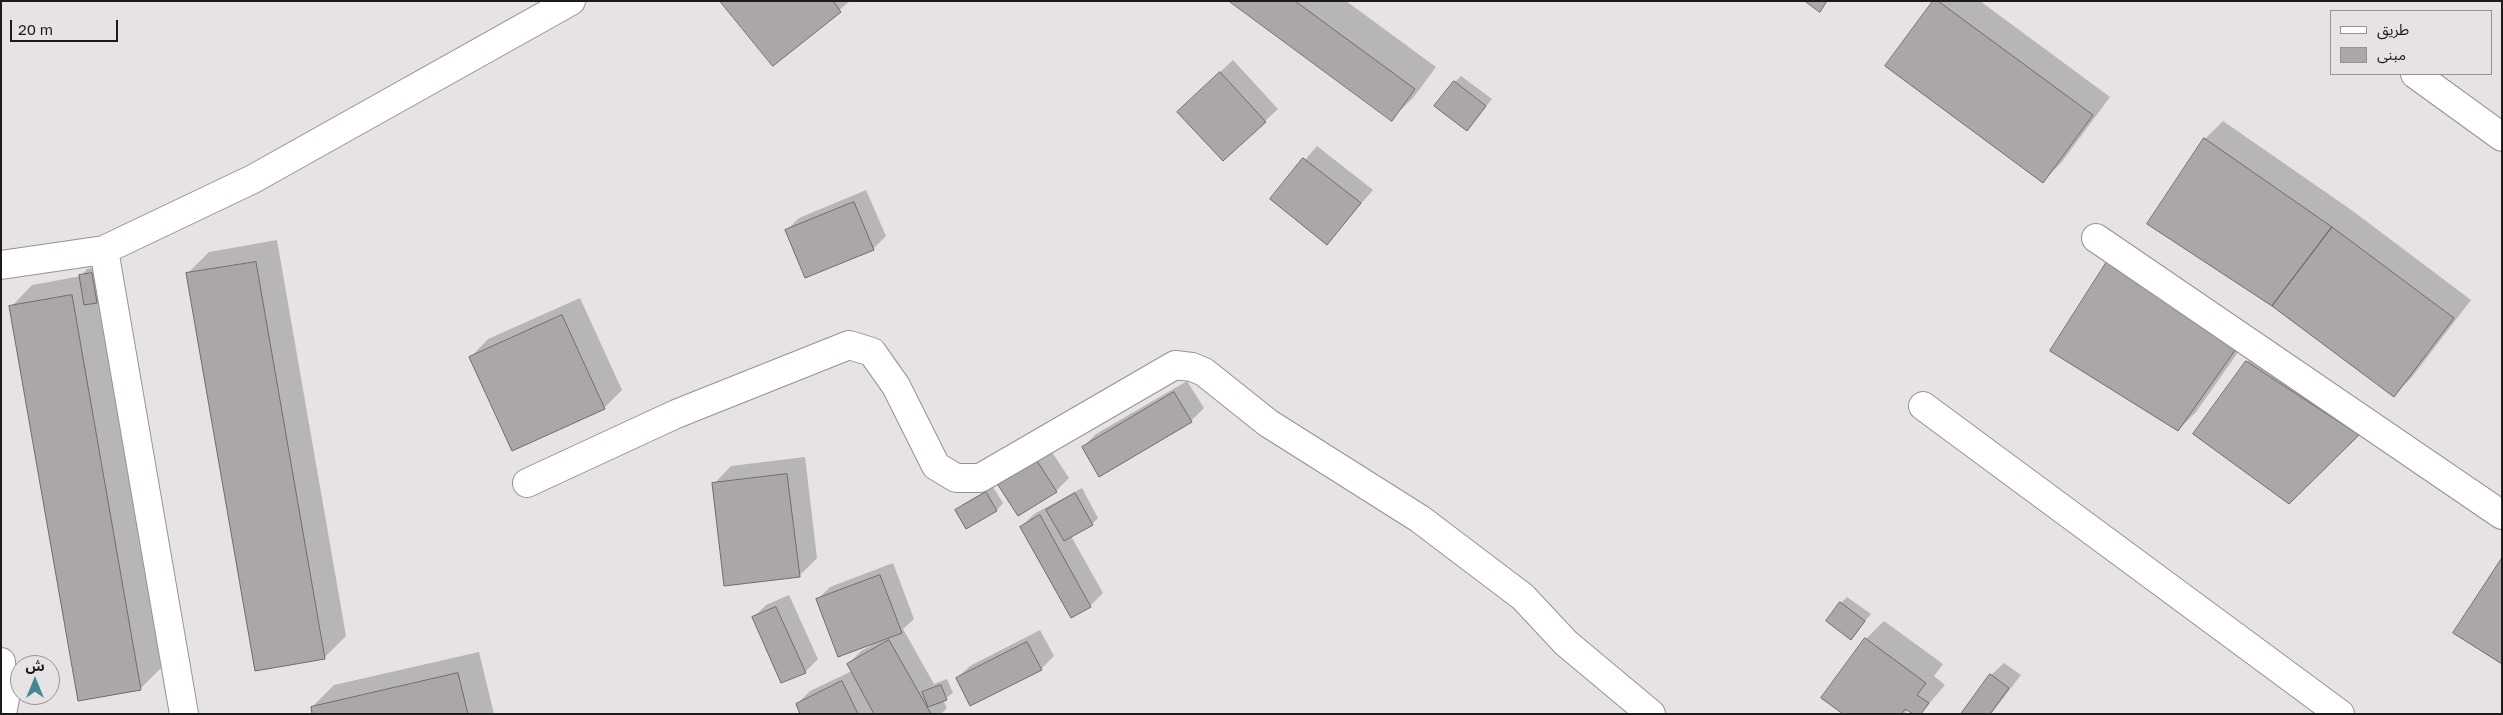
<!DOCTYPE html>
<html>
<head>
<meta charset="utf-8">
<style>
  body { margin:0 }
  #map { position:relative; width:2503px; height:715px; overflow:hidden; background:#e7e3e5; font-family:"Golos Text","Noto Sans Arabic",sans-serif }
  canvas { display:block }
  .frame { position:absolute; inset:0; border:2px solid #1c1a1b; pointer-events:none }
  .legend { position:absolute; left:2330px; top:10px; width:162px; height:65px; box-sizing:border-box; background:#e7e3e5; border:1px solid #969394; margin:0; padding:6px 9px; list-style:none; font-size:15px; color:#1c1a1b }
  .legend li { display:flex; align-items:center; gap:10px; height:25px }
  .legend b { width:25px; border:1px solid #969394 }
  .north { position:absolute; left:10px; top:655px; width:50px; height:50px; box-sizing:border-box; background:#e7e3e5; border:1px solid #969394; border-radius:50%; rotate:0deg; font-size:14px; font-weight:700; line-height:20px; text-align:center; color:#1c1a1b }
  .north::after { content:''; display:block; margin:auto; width:18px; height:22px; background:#428991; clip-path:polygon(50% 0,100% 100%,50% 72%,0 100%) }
  .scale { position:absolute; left:10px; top:20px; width:108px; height:22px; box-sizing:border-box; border:2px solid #1c1a1b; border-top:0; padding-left:6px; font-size:15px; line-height:18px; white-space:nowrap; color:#1c1a1b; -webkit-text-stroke:4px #e7e3e5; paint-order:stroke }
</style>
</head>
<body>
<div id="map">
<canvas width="2503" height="715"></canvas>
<div class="frame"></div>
<ul class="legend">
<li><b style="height:6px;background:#fff"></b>طريق</li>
<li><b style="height:14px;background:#aba7a9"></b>مبنى</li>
</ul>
<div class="north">ش</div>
<div class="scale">20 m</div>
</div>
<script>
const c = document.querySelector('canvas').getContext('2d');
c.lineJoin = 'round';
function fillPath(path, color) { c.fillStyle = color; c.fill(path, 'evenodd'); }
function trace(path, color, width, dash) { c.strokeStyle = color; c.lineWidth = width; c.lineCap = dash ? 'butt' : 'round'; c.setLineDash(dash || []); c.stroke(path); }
const shadow = new Path2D(`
  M722,1h128l-76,63z
  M1231,1h115l90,66 -23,31 -22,21z
  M1934,1h46l130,96 -49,66 -18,18z
  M1233,60l45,49 -13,12 -74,-22z
  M1461,76l31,23 -25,31 -12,-48z
  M2223,121l127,88 121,91 -59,77 -18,18 -189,-256z
  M1317,146l56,44 -46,53 -55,-44z
  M866,190l20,46 -13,13 -87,-18 13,-13z
  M277,240l69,396 -22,22 -137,-384 22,-22z
  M2127,243l126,88 -57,81 -18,18z
  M98,267l5,28 -5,5 64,367 -22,22 -129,-382 21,-22 49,-9 6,-7z
  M580,298l42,92 -18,18 -133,-51 17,-18z
  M2265,344l110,73 -86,85 -42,-140z
  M1187,381l17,27 -13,13 -108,26 13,-13z
  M1050,449l19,29 -13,13 -56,-6 13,-13z
  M805,457l12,101 -18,18 -85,-92 17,-18z
  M993,487l10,16 -6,7 -30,18 -10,-18 6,-6z
  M1082,488l16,30 -6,6 -21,12 32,57 -13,13 -69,-79 13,-13z
  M893,563l21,56 -11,10 31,55 13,-5 6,14 -10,7 4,8 -6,6h-139l-5,-10 13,-13 42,-20 -4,-7 13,-13 16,-9 -59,-43 12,-12z
  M789,595l29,64 -13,13 -51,-55 12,-12z
  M1847,597l24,17 -20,24 -10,-35z
  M1884,621l59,43 -9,12 11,9 -25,29 -12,-5 -3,5h-60l-22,-17 43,-58z
  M1040,630l14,26 -13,13 -84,9 13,-12z
  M479,652l15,62h-181l-1,-7 22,-22z
  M2004,663l17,12 -30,39h-29l29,-39z`);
const building = new Path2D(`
  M720,1h113l8,11 -68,54z
  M1229,1h66l120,88 -23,32z
  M1805,1h22l-7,11z
  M1933,1h5l155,114 -50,68 -158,-117z
  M1220,72l46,50 -43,39 -46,-49z
  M1454,81l32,25 -19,25 -33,-25z
  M2204,138l128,89 -60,79 -125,-82z
  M1303,158l58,45 -34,42 -57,-46z
  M854,202l20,48 -69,28 -20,-48z
  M2332,227l122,91 -60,79 -122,-91z
  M2108,260l128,89 -58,82 -128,-80z
  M256,262l69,397 -70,12 -69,-398z
  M92,273l5,30 -13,2 -5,-30z
  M72,295l69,395 -63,11 -69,-395z
  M562,315l43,94 -93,42 -43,-94z
  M2246,361l113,74 -70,69 -96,-70z
  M1174,392l18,30 -93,55 -17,-30z
  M1037,461l20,31 -39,24 -20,-31z
  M787,474l13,103 -76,9 -12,-103z
  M986,492l11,19 -31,18 -11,-19z
  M1075,493l18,32 -29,16 -18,-31z
  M1040,515l51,92 -20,11 -51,-91z
  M2502,558v106l-49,-31z
  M880,575l22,58 -64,24 -22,-58z
  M1840,602l25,19 -14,19 -25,-19z
  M776,607l30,66 -25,10 -29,-66z
  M1865,638l61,45 -9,12 12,8 -8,11h-8l-8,-5 -4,5h-58l-22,-16z
  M889,640l42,74h-57l-27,-50z
  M1027,642l15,28 -72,36 -14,-28z
  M458,673l10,41h-156l-1,-7z
  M1990,674l19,14 -19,26h-29z
  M842,681l16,33h-58l-4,-10z
  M941,685l6,15 -19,7 -6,-15z`);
const minor = new Path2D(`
  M2415,74l87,63
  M2096,238l406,277
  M104,250l80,464
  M1,265l103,-15 149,-71 318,-178
  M1923,406l417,308
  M527,483l149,-69 173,-69 23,7 24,34 40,80 20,12h24l195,-113 17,2 12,5 64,51 152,96 103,78 43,46 85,71
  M1,662l4,36 -3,16`);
fillPath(shadow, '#0003');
fillPath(building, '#aba7a9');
trace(building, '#6f6b6d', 1);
trace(minor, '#959194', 30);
trace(minor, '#fff', 28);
</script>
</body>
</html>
